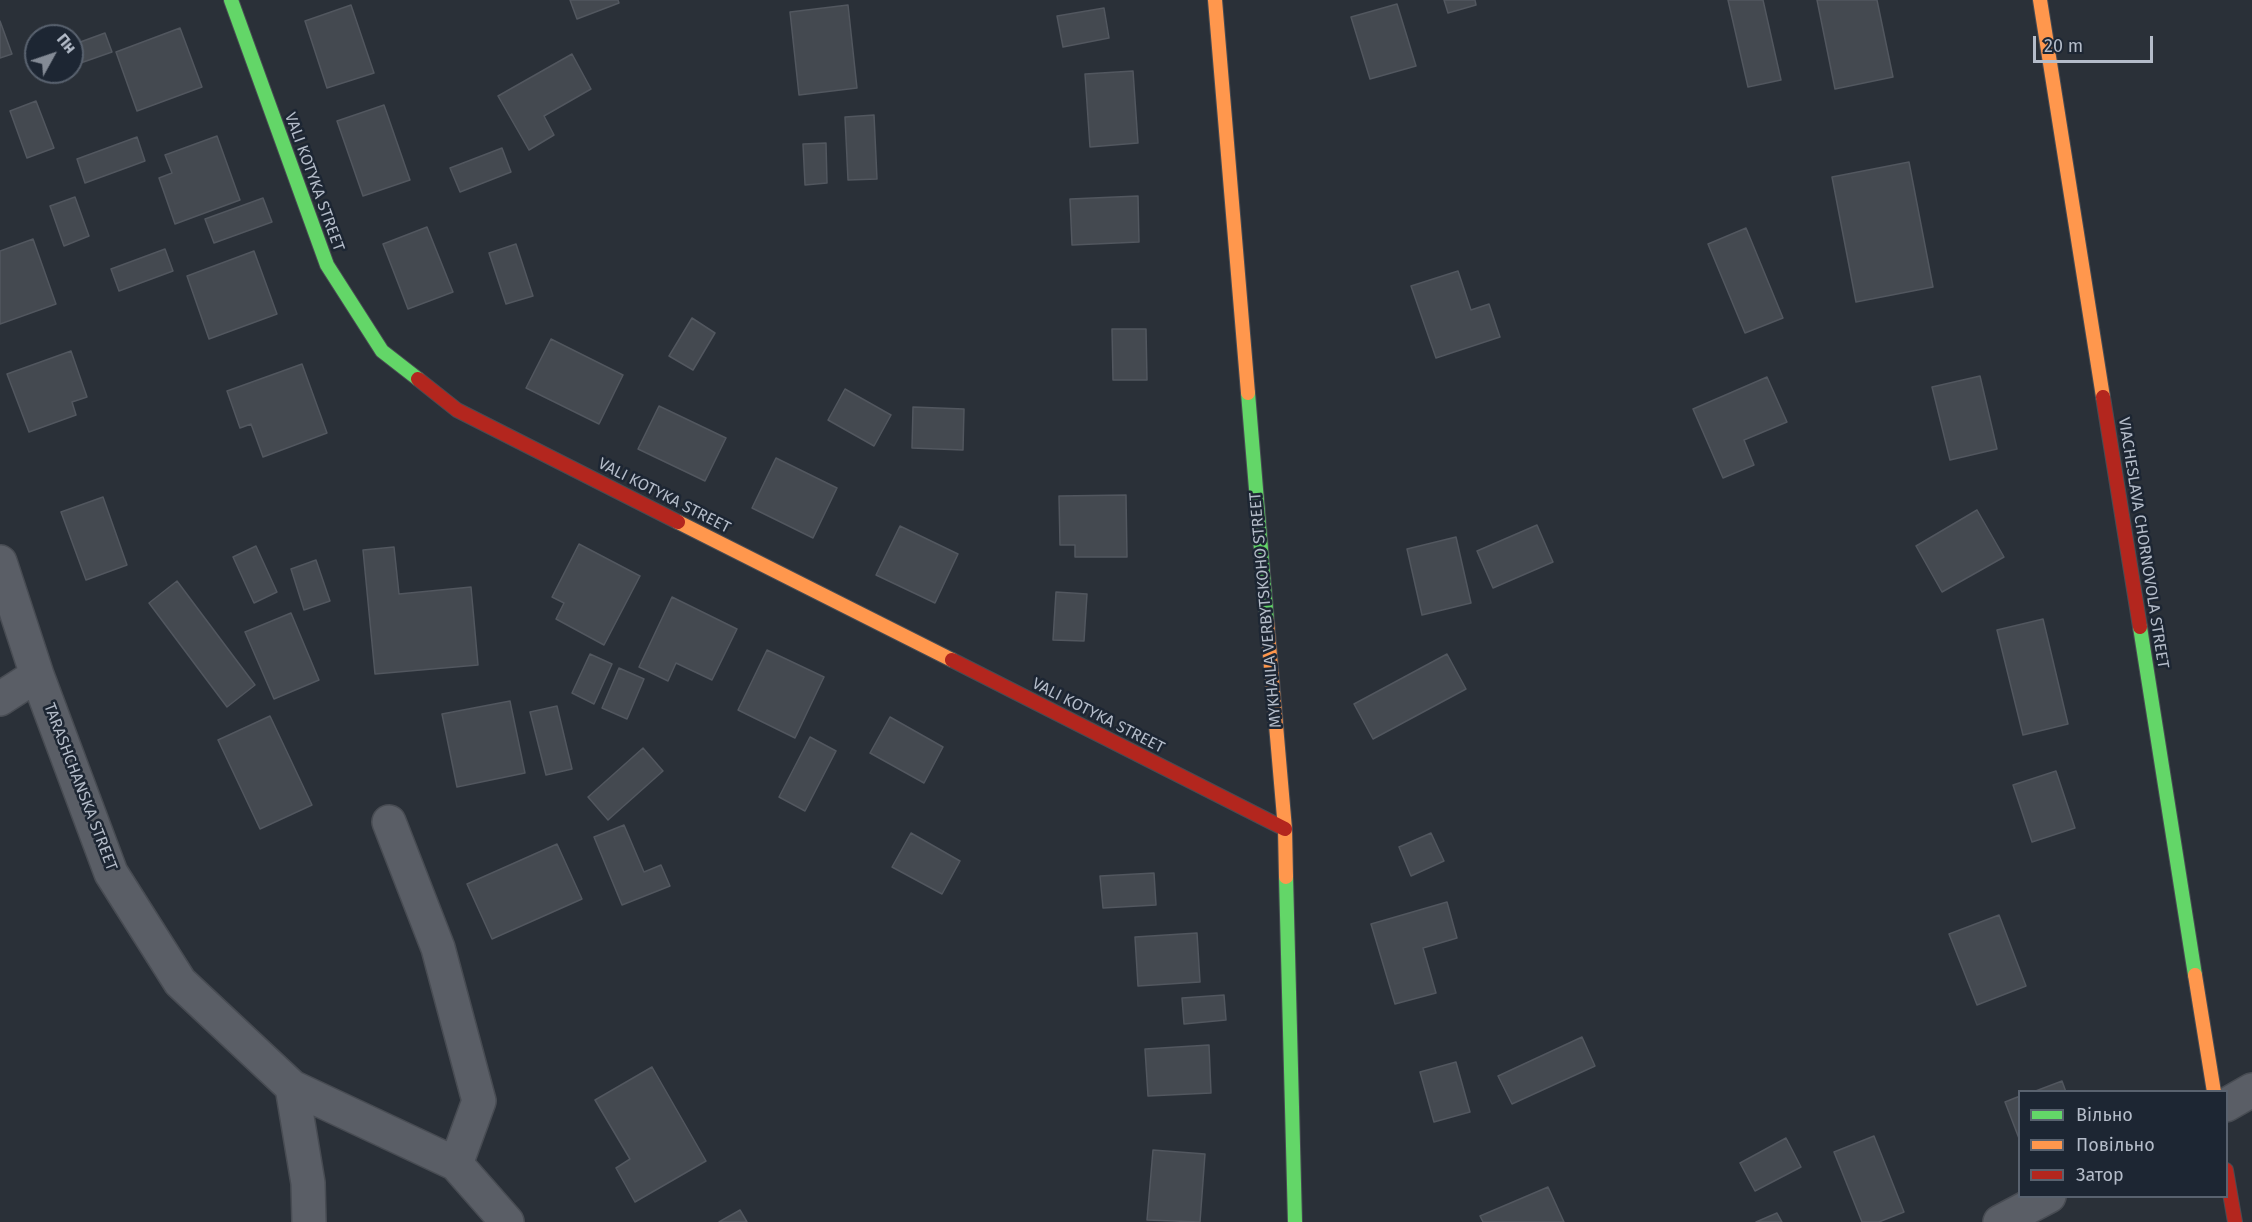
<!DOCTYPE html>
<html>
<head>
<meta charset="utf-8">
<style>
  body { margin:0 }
  #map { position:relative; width:2252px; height:1222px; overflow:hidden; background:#2a3038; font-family:"Fira Sans",sans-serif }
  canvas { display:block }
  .legend { position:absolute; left:2018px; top:1090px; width:210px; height:108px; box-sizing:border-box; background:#1d2633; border:2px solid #59626f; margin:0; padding:8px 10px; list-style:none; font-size:18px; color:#b4bcc9 }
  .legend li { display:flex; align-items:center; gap:12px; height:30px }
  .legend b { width:30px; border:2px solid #59626f }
  .north { position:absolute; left:24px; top:24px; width:60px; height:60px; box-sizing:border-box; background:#1d2633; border:2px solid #59626f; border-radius:50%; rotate:50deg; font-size:16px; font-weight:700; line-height:24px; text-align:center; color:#b4bcc9 }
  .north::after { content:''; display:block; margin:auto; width:21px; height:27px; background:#848b96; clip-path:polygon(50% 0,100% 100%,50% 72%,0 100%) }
  .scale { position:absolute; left:2033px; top:36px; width:120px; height:27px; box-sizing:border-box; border:3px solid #b4bcc9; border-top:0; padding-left:8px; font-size:18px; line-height:21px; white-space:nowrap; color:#b4bcc9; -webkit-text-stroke:4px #1d2633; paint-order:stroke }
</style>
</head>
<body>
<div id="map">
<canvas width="2252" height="1222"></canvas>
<ul class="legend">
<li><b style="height:8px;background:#63d668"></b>Вільно</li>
<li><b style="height:8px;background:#ff974d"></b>Повільно</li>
<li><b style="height:8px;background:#b3261e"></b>Затор</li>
</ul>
<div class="north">Пн</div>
<div class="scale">20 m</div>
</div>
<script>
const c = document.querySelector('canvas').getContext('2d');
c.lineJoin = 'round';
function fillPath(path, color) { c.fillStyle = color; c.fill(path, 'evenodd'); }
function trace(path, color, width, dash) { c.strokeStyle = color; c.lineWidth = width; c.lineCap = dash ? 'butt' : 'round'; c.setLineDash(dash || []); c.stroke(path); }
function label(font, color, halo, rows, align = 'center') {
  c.font = font + ' "Fira Sans",sans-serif'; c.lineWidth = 5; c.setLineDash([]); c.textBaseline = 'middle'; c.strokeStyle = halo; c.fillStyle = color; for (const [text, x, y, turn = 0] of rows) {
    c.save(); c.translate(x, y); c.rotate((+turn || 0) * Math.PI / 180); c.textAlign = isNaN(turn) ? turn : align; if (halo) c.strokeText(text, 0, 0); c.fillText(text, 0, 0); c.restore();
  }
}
const building = new Path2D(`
  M570,0h48l1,3 -42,16z
  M1444,0h31l1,5 -28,8z
  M1728,0h35l18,80 -33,7z
  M1817,0h60l16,77 -58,12z
  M1397,4l19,62 -46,13 -19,-62z
  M351,5l23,68 -47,15 -22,-67z
  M848,5l9,83 -58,7 -9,-83z
  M1104,8l5,30 -46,9 -6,-31z
  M0,21l12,33 -12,4z
  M180,28l22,59 -65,24 -21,-59z
  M105,33l7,19 -40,14v-21z
  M572,54l19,35 -47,27 10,19 -25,15 -31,-54z
  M1133,71l5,72 -48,4 -5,-73z
  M36,101l18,47 -27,10 -17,-47z
  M384,105l26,75 -47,16 -26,-75z
  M874,115l3,64 -29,1 -3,-63z
  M217,136l23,64 -65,24 -16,-46 13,-5 -7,-18z
  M137,137l8,24 -60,22 -8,-24z
  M826,143l1,40 -22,2 -2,-41z
  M502,148l9,24 -51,20 -10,-24z
  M1909,162l24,125 -77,15 -24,-125z
  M1138,196l1,46 -67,3 -2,-46z
  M75,197l14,39 -25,10 -14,-40z
  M263,198l9,24 -58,21 -9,-24z
  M427,227l26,65 -45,17 -25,-65z
  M1746,228l37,90 -38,15 -37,-89z
  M33,239l23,65 -56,20v-73z
  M516,244l17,52 -27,8 -17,-51z
  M165,249l8,22 -54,20 -8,-22z
  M254,251l23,63 -68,25 -22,-63z
  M1458,271l13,39 18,-6 11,33 -64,21 -25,-72z
  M692,318l23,15 -22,37 -24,-14z
  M1112,329h34l1,51h-34z
  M551,339l72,36 -24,49 -73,-36z
  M71,351l16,46 -15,5 4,13 -47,17 -22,-58z
  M302,364l25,69 -64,24 -12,-33 -11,4 -13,-37z
  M1980,376l17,73 -47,11 -18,-73z
  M1767,377l20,45 -43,18 10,25 -31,13 -30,-69z
  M845,389l46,26 -17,31 -46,-26z
  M659,406l67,32 -21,43 -67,-32z
  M913,407l51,2 -1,41 -51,-2z
  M776,458l61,30 -24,50 -61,-30z
  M1126,495l1,62h-52v-12h-15l-1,-49z
  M103,497l24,68 -41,15 -25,-68z
  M1977,510l27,47 -62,35 -26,-46z
  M1537,525l16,37 -60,26 -16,-37z
  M900,526l58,28 -23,49 -59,-28z
  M1456,537l15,66 -49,12 -15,-66z
  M579,544l61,32 -36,69 -48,-26 8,-16 -12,-6z
  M256,546l21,46 -23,11 -21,-46z
  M394,547l5,47 72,-7 7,78 -103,9 -12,-124z
  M316,560l14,41 -26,9 -13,-41z
  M177,581l78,104 -28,22 -78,-104z
  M1056,592l31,2 -3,47 -31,-1z
  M672,597l65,32 -25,51 -36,-17 -8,18 -29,-14z
  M291,613l28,67 -45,19 -29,-67z
  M2043,619l25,105 -45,11 -26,-105z
  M767,650l57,27 -29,61 -57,-28z
  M590,654l22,10 -18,40 -22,-11z
  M1447,654l19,35 -93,50 -19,-35z
  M619,668l25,11 -17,40 -25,-11z
  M510,701l15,72 -68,14 -15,-73z
  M557,706l15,63 -26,6 -16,-63z
  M270,716l42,89 -52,24 -42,-89z
  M890,717l53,30 -19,36 -54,-30z
  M810,737l26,14 -31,60 -26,-14z
  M643,748l20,23 -55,49 -20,-23z
  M2056,771l19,57 -43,14 -19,-57z
  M624,825l20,47 17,-7 9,21 -48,19 -28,-68z
  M911,833l49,28 -18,33 -50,-27z
  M1431,833l13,28 -33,15 -12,-29z
  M557,844l25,55 -90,40 -25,-55z
  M1154,873l2,32 -53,3 -3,-32z
  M1447,902l10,36 -34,10 13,45 -41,11 -24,-80z
  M1999,915l27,71 -49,19 -28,-71z
  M1197,933l3,49 -62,4 -3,-49z
  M1224,995l2,25 -42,4 -2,-26z
  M1582,1037l13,29 -83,38 -14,-28z
  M1209,1045l2,48 -63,3 -3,-47z
  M1456,1062l14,50 -36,10 -14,-50z
  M652,1067l54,94 -71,41 -19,-34 14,-9 -35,-59z
  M2062,1081l4,11h-33z
  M2020,1096v45l-15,-39z
  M1874,1136l30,76 -25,10h-17l-28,-70z
  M1786,1138l15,29 -46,24 -15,-28z
  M1153,1150l52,4 -5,68 -53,-2z
  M1548,1187l16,35h-81l-3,-6z
  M740,1210l7,12h-28z
  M1777,1213l5,9h-26z`);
const street = new Path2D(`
  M0,562l37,113
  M0,699l37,-24 74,198 69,109 112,105 164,77 51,58
  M389,822l49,126 41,153 -23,63
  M292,1087l16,96 1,39
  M2226,1105l26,-15
  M2000,1222l49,-26`);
const fast = new Path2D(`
  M231,0l96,265 55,86 36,28
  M1248,393l19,228
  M2140,627l55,348
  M1286,877l9,345`);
const slow = new Path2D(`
  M1215,0l33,393
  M2040,0l63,397
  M678,522l274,138
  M1267,621l18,208 1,48
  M2195,975l19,117`);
const jam = new Path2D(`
  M418,379l39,31 221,112
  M2103,397l37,230
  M952,660l333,169
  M2226,1170l9,52`);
const streetNames = [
  ["VALI KOTYKA STREET",314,182,70],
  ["VALI KOTYKA STREET",664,496,27],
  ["VIACHESLAVA CHORNOVOLA STREET",2143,543,81],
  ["MYKHAILA VERBYTSKOHO STREET",1266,610,-95],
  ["VALI KOTYKA STREET",1098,716,27],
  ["TARASHCHANSKA STREET",80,787,69]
];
fillPath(building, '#444950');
trace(building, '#52575f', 1.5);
trace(street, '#484c53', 36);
trace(fast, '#484c53', 16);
trace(slow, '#484c53', 16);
trace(jam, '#484c53', 16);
trace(street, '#5a5e66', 33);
trace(fast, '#63d668', 14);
trace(slow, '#ff974d', 14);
trace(jam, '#b3261e', 14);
label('16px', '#b4bcc9', '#1d2633', streetNames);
</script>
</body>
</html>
